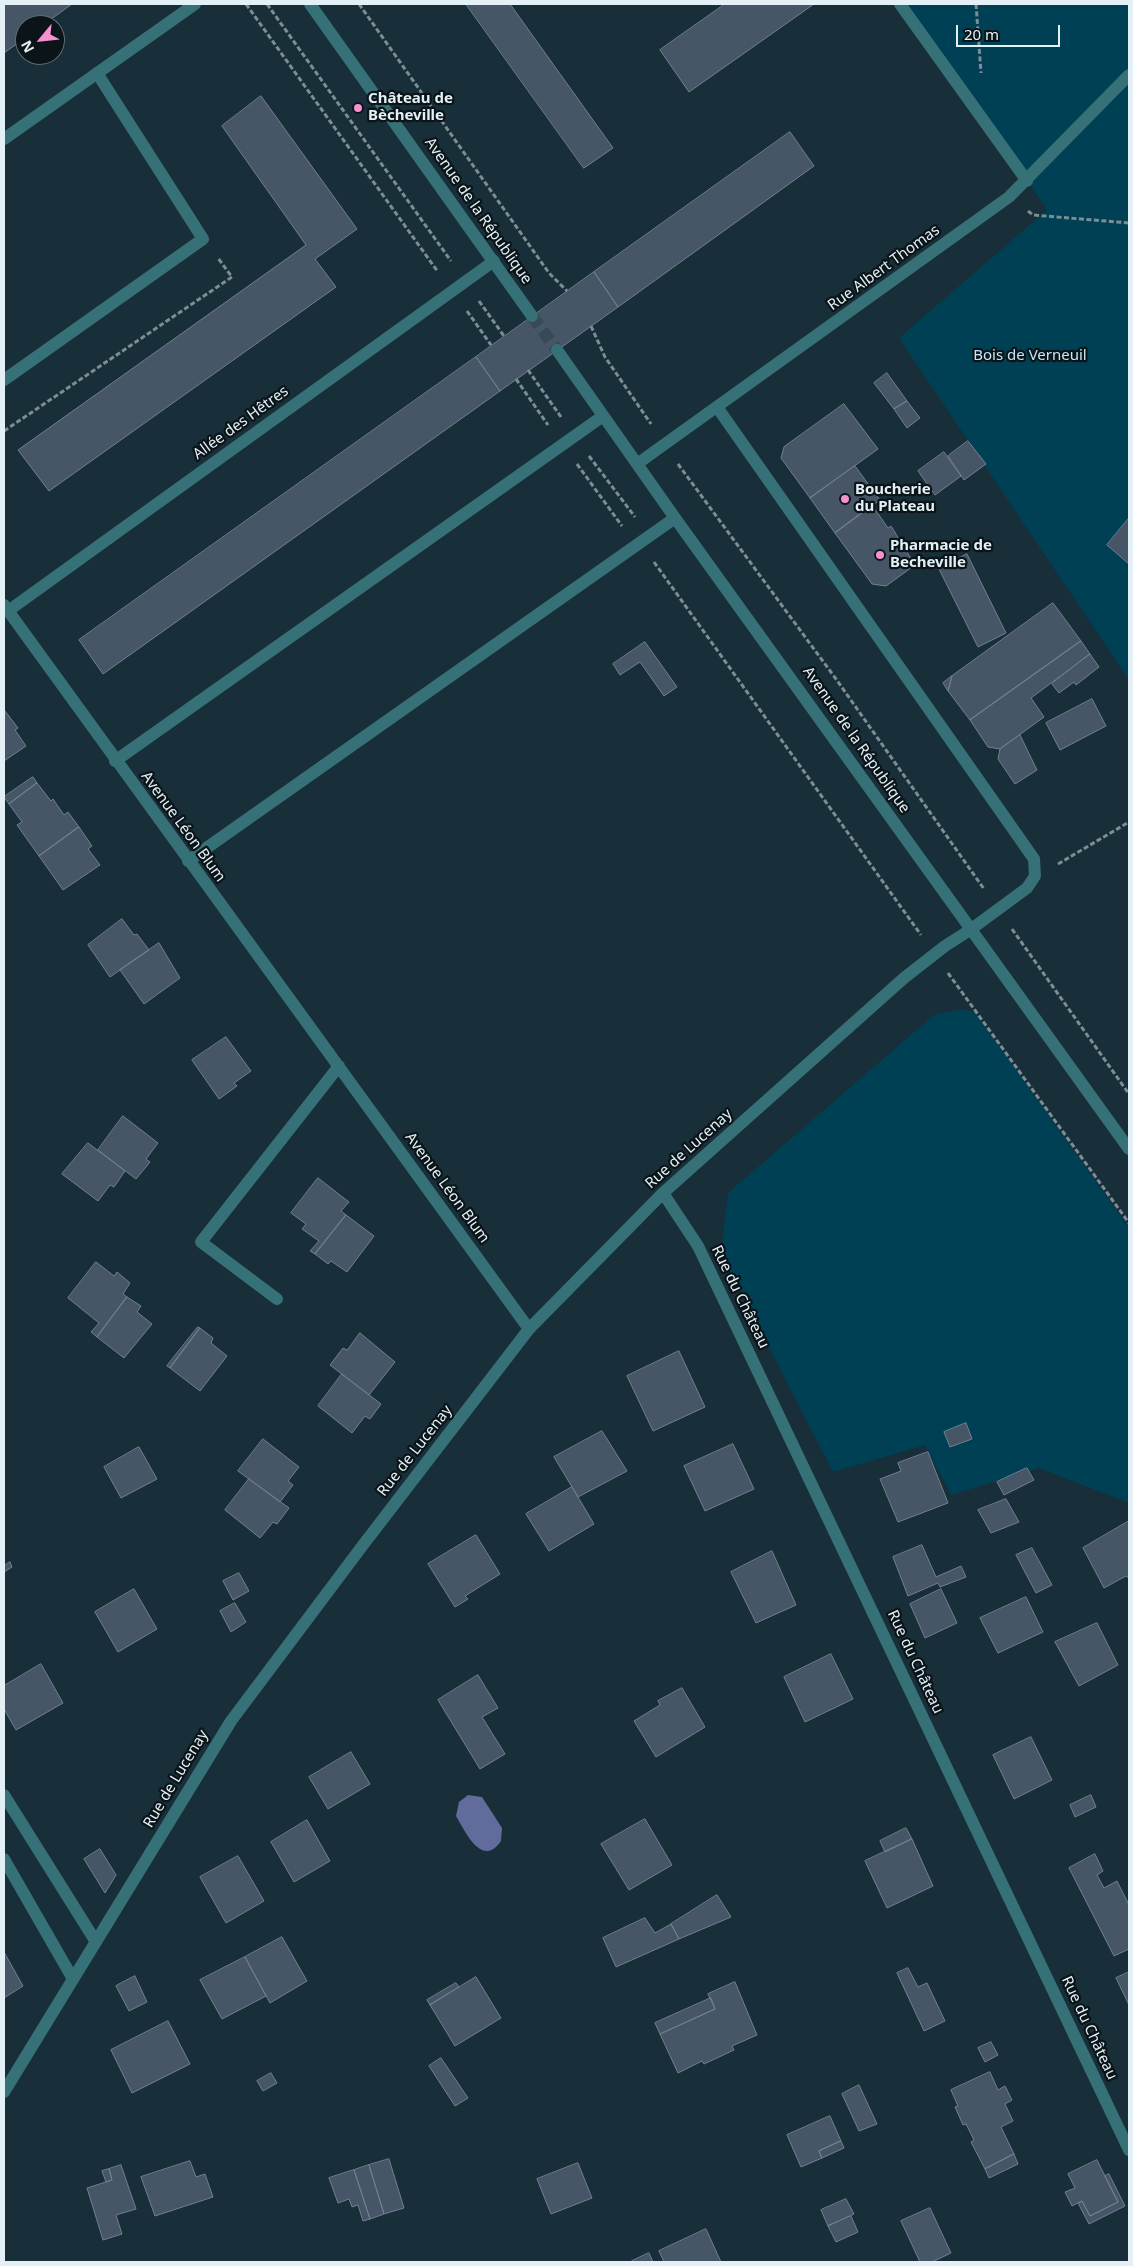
<!DOCTYPE html>
<html>
<head>
<meta charset="utf-8">
<style>
  body { margin:0 }
  #map { position:relative; width:1133px; height:2266px; overflow:hidden; background:#182e38; font-family:"Noto Sans",sans-serif }
  canvas { display:block }
  .frame { position:absolute; inset:0; border:5px solid #e3f1f7; pointer-events:none }
  .north { position:absolute; left:15px; top:15px; width:50px; height:50px; box-sizing:border-box; background:#0b1519; border:1px solid #616d72; border-radius:50%; rotate:242deg; font-size:14px; font-weight:700; line-height:20px; text-align:center; color:#e3f1f7 }
  .north::after { content:''; display:block; margin:auto; width:18px; height:22px; background:#f790ce; clip-path:polygon(50% 0,100% 100%,50% 72%,0 100%) }
  .scale { position:absolute; left:956px; top:25px; width:104px; height:22px; box-sizing:border-box; border:2px solid #e3f1f7; border-top:0; padding-left:6px; font-size:15px; line-height:18px; white-space:nowrap; color:#e3f1f7; -webkit-text-stroke:4px #0b1519; paint-order:stroke }
</style>
</head>
<body>
<div id="map">
<canvas width="1133" height="2266"></canvas>
<div class="frame"></div>
<div class="north">N</div>
<div class="scale">20 m</div>
</div>
<script>
const c = document.querySelector('canvas').getContext('2d');
c.lineJoin = 'round';
function fillPath(path, color) { c.fillStyle = color; c.fill(path, 'evenodd'); }
function trace(path, color, width, dash) { c.strokeStyle = color; c.lineWidth = width; c.lineCap = dash ? 'butt' : 'round'; c.setLineDash(dash || []); c.stroke(path); }
function label(font, color, halo, rows, align = 'center') {
  c.font = font + ' "Noto Sans",sans-serif'; c.lineWidth = 4.5; c.setLineDash([]); c.textBaseline = 'middle'; c.strokeStyle = halo; c.fillStyle = color; for (const [text, x, y, turn = 0] of rows) {
    c.save(); c.translate(x, y); c.rotate((+turn || 0) * Math.PI / 180); c.textAlign = isNaN(turn) ? turn : align; if (halo) c.strokeText(text, 0, 0); c.fillText(text, 0, 0); c.restore();
  }
}
const green = new Path2D(`
  M906,4h223v676l-230,-342 148,-128z
  M964,1009l12,5 153,214v275l-90,-35 -88,27 -26,-50 -92,27 -112,-218 7,-61 206,-178z`);
const water = new Path2D(`
  M468,1795l14,2 20,31 -1,13c-19,28 -36,-10 -45,-25l3,-14z`);
const building = new Path2D(`
  M4,4h68l-29,21h-18v13l-21,15z
  M466,4h44l103,144 -29,20z
  M725,4h89l-125,88 -29,-42z
  M261,96l96,133 -42,30 21,28 -287,204 -31,-41 288,-205 -84,-119z
  M790,132l24,34 -196,141 -24,-35z
  M594,272l24,35 -118,84 -24,-34z
  M476,357l24,34 -397,283 -24,-34z
  M887,373l20,28 -13,8 -20,-26z
  M907,401l13,17 -13,10 -13,-19z
  M844,404l34,45 -68,49 -29,-40 3,-11z
  M968,441l18,23 -22,16 -16,-24z
  M944,452l17,24 -26,19 -17,-24z
  M855,466l25,34 -45,33 -25,-35z
  M872,505l16,23 3,-2 24,39 -29,21 -14,-2 -37,-51z
  M1129,518v46l-22,-19z
  M967,554l39,79 -28,14 -39,-78z
  M1053,603l28,38 -111,79 -22,-29 4,-15z
  M1081,641l9,13 -59,44 13,19 -44,32 -12,-2 -18,-27z
  M645,642l32,45 -13,9 -24,-34 -20,13 -7,-11z
  M1090,654l9,13 -23,18 -2,-3 -15,11 -7,-9z
  M952,676l-4,15 -5,-8z
  M1092,699l14,27 -46,24 -14,-27z
  M5,711l13,17 -3,2 11,16 -22,15z
  M1020,735l17,35 -22,14 -17,-25 2,-10z
  M33,777l4,6 -28,21 -5,-7z
  M37,783l14,18 2,-2 11,16 4,-3 11,15 -40,29 -22,-31 5,-3 -13,-18z
  M79,827l13,19 -4,3 12,16 -37,25 -24,-34z
  M122,919l12,16 3,-1 12,16 -39,27 -22,-32z
  M159,943l21,35 -36,26 -24,-34z
  M226,1037l25,34 -17,12 3,3 -18,13 -27,-39z
  M123,1116l35,27 -12,16 4,3 -14,17 -38,-29z
  M88,1143l37,28 -11,16 -4,-2 -12,16 -36,-27z
  M318,1178l31,24 -8,9 5,4 -31,39 -5,-3 9,-10 -17,-12 4,-5 -15,-11z
  M346,1215l28,21 -27,36 -16,-11 -3,3 -13,-10z
  M96,1262l18,14 3,-4 13,11 -7,11 4,3 -30,40 -6,-5 8,-9 -31,-25z
  M127,1297l14,9 -4,6 15,12 -28,34 -27,-21z
  M198,1327l2,1 -30,40 -3,-2z
  M200,1328l13,10 -2,5 16,13 -27,35 -30,-23z
  M360,1333l35,29 -26,33 -39,-30 13,-17 4,2z
  M679,1351l26,56 -52,24 -26,-55z
  M342,1374l39,30 -11,15 -5,-3 -13,17 -34,-27z
  M966,1423l6,16 -22,8 -6,-15z
  M602,1431l25,40 -49,26 -24,-40z
  M263,1439l36,28 -11,14 5,4 -13,17 -42,-31z
  M733,1444l21,45 -49,22 -21,-45z
  M139,1447l18,32 -36,19 -17,-31z
  M928,1452l20,51 -50,19 -18,-43 21,-8 -3,-8z
  M1027,1468l7,12 -30,15 -7,-13z
  M249,1479l40,29 -12,16 -4,-2 -13,16 -35,-28z
  M572,1487l22,37 -45,27 -23,-37z
  M1006,1499l13,23 -28,11 -13,-23z
  M1129,1521v57l-3,-2 -22,12 -21,-40z
  M476,1535l24,39 -35,22 3,3 -13,8 -27,-43z
  M922,1545l14,32 25,-11 5,11 -26,10 -2,-4 -30,13 -15,-39z
  M1032,1548l20,37 -16,8 -20,-38z
  M772,1551l24,54 -40,18 -25,-51z
  M10,1562l2,5 -8,5v-6z
  M239,1573l10,18 -16,9 -10,-19z
  M134,1589l23,40 -39,23 -23,-40z
  M941,1589l16,34 -32,15 -15,-34z
  M1026,1597l17,35 -45,21 -18,-35z
  M235,1603l11,19 -15,10 -11,-21z
  M1097,1623l21,42 -39,21 -24,-44z
  M831,1654l22,45 -48,23 -21,-45z
  M41,1664l22,39 -47,27 -12,-21v-23z
  M478,1675l20,33 -16,9 23,37 -25,15 -42,-69z
  M682,1688l23,39 -49,30 -22,-36 26,-16 -2,-4z
  M1031,1737l21,43 -38,19 -21,-44z
  M351,1752l19,32 -42,25 -19,-32z
  M1091,1795l5,12 -21,10 -5,-12z
  M645,1819l27,46 -43,25 -28,-46z
  M307,1820l23,41 -36,21 -23,-40z
  M906,1828l6,11 -27,13 -5,-11z
  M912,1839l21,47 -46,22 -22,-47z
  M100,1849l16,26 -11,18 -21,-34z
  M1095,1854l8,17 -6,4 7,13 13,-7 12,24v44l-15,7 -45,-88z
  M238,1856l26,45 -38,22 -26,-46z
  M717,1895l14,22 -52,22 -8,-15z
  M645,1918l10,15 16,-9 8,15 -63,28 -13,-29z
  M282,1937l25,44 -37,22 -25,-46z
  M4,1952l19,34 -19,12z
  M245,1957l21,39 -44,23 -22,-39z
  M908,1968l10,19 9,-4 18,38 -21,10 -27,-58z
  M1129,1972v33l-13,-27z
  M135,1976l12,26 -18,9 -13,-25z
  M476,1977l25,41 -46,28 -25,-41z
  M735,1982l22,53 -25,11 2,4 -30,14 -2,-3 -24,12 -18,-39 55,-25 -7,-15z
  M456,1983l3,4 -29,18 -3,-5z
  M711,1998l4,11 -55,25 -5,-11z
  M168,2021l22,43 -58,29 -21,-43z
  M991,2042l7,13 -13,7 -7,-14z
  M441,2058l27,40 -13,8 -26,-40z
  M990,2072l8,18 7,-4 7,14 -7,4 8,17 -12,6 13,27 -29,15 -14,-27 3,-2 -8,-16 -3,1 -8,-18 3,-1 -7,-16z
  M271,2073l6,10 -14,8 -6,-10z
  M859,2085l18,39 -18,7 -17,-37z
  M830,2116l11,25 -22,10 3,7 -21,9 -14,-32z
  M841,2141l3,7 -22,10 -3,-7z
  M1014,2154l4,10 -29,14 -4,-9z
  M389,2159l15,49 -20,6 -15,-49z
  M1097,2160l21,42 -28,14 -8,-15 -10,5 -7,-14 10,-4 -7,-14z
  M190,2161l6,16 9,-3 8,23 -58,19 -14,-39z
  M578,2163l14,35 -41,16 -14,-35z
  M121,2165l15,44 -20,6 6,19 -19,6 -16,-52 25,-8 -3,-11z
  M369,2165l15,49 -14,5 -16,-49z
  M109,2169l3,11 -6,2 -4,-11z
  M354,2170l16,49 -7,2 -5,-16 -6,2 -3,-8 -11,4 -9,-25z
  M1109,2174l16,32 -36,18 -11,-21 4,-2 8,15 28,-14 -13,-26z
  M846,2199l8,15 -26,12 -7,-16z
  M930,2208l21,45 -19,9h-12l-19,-41z
  M851,2216l7,16 -22,10 -8,-16z
  M706,2229l15,33h-57l-5,-11z
  M649,2253l4,9h-20l-1,-1z`);
const streetTunnel = new Path2D(`
  M532,316l25,34`);
const path = new Path2D(`
  M246,4l192,268
  M267,4l184,257
  M359,4l190,269 18,18
  M976,4l5,69
  M1028,211l5,4 96,8
  M479,301l25,35
  M467,311l24,34
  M591,326l14,31 46,67
  M528,370l33,47
  M516,379l32,46
  M4,431l228,-154 -14,-19
  M589,456l46,61
  M577,464l45,62
  M678,464l158,215 148,210
  M654,562l267,373
  M1058,864l71,-42
  M1012,929l117,165
  M948,973l181,250`);
const lane = new Path2D(`
  M4,380l199,-141 -106,-166
  M717,407l317,452 1,17 -8,12 -57,42
  M4,1795l92,147
  M4,1859l69,120`);
const street = new Path2D(`
  M310,4l222,312
  M900,4l127,177
  M4,139l191,-135
  M557,350l118,168 454,631
  M637,464l372,-267 120,-122
  M4,605l525,724
  M8,611l486,-350
  M115,761l488,-345
  M188,861l487,-343
  M663,1193l35,53 431,904
  M277,1299l-76,-57 138,-176
  M4,2092l227,-371 132,-176 166,-216 134,-136 241,-215 41,-32 25,-16`);
const markers = [
  [358,108,5,"#f790ce"],
  [845,499,5,"#f790ce"],
  [880,555,5,"#f790ce"]
];
const poiNames = [
  ["Château de",368,99],
  ["Bècheville",368,116],
  ["Boucherie",855,490],
  ["du Plateau",855,507],
  ["Pharmacie de",890,546],
  ["Becheville",890,563]
];
const streetNames = [
  ["Avenue de la République",478,211,55],
  ["Rue Albert Thomas",884,268,-36],
  ["Allée des Hêtres",241,423,-36],
  ["Avenue de la République",856,740,55],
  ["Avenue Léon Blum",183,827,54],
  ["Rue de Lucenay",689,1149,-42],
  ["Avenue Léon Blum",447,1188,54],
  ["Rue du Château",740,1297,64],
  ["Rue de Lucenay",415,1451,-52],
  ["Rue du Château",915,1662,65],
  ["Rue de Lucenay",176,1779,-59],
  ["Rue du Château",1089,2028,65]
];
const parkNames = [
  ["Bois de Verneuil",1030,356]
];
fillPath(green, '#004055');
fillPath(water, '#616c9c');
fillPath(building, '#475667');
trace(building, '#708092', 1);
trace(streetTunnel, '#364b55', 12, [12, 6]);
trace(path, '#7b8d95', 3, [5, 2.5]);
trace(lane, '#367177', 12);
trace(street, '#367177', 12);
for (const [x, y, r, color] of markers) { const dot = new Path2D(); dot.arc(x, y, r, 0, 2 * Math.PI); c.fillStyle = color; c.fill(dot); trace(dot, '#0b1519', 2); }
label('bold 15px', '#e3f1f7', '#0b1519', poiNames, 'left');
label('15px', '#e3f1f7', '#0b1519', streetNames);
label('15px', '#c4e7f7', '#0b1519', parkNames);
</script>
</body>
</html>
